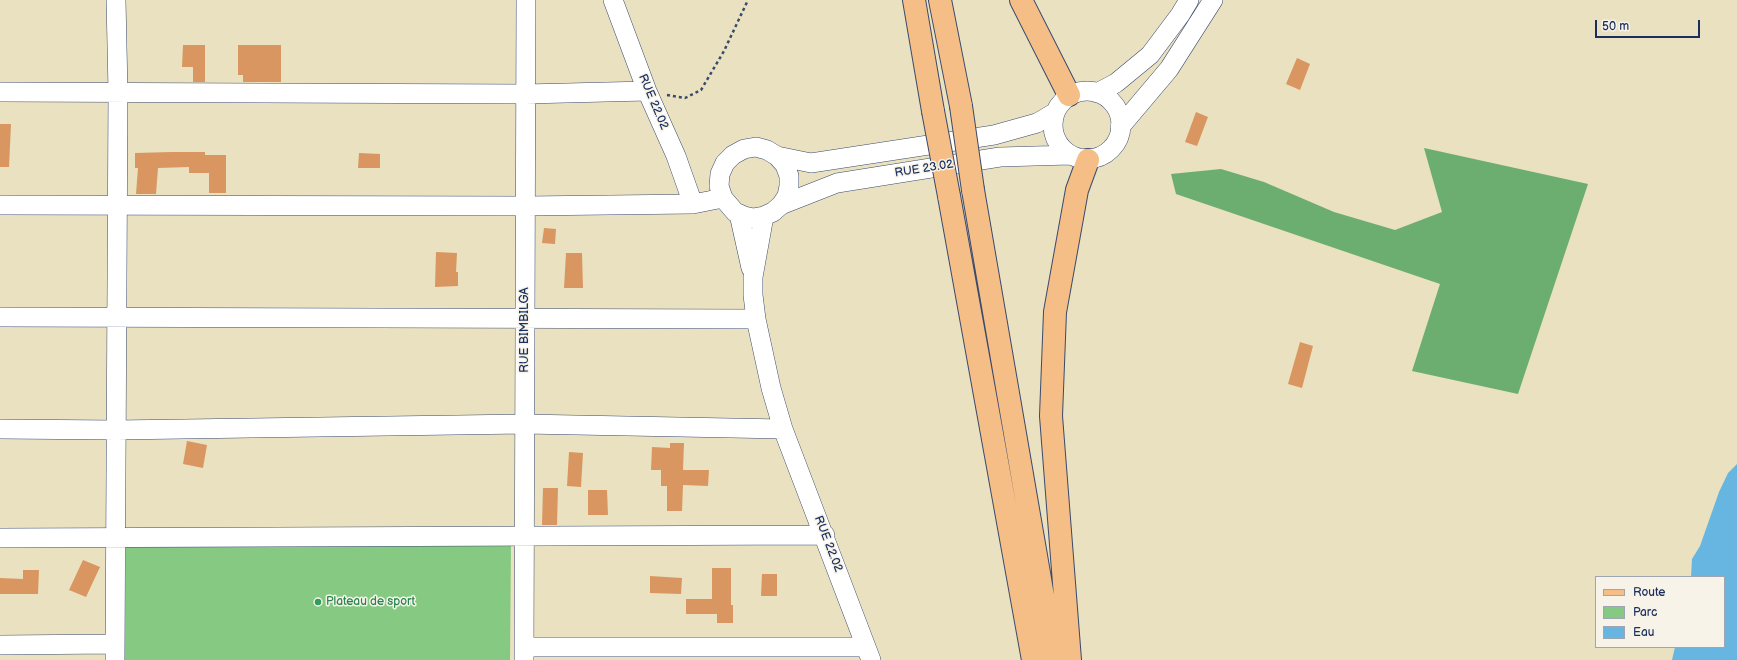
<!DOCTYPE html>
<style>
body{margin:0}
#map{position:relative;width:1737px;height:660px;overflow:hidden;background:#e9e1bf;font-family:"Balsamiq Sans",sans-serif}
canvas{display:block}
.legend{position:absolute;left:1595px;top:576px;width:130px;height:72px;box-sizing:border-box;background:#f7f3e8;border:1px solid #9fa5b1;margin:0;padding:5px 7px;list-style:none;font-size:12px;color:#1b2f5e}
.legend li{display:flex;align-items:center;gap:8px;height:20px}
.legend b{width:20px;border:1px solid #9fa5b1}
.scale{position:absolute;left:1595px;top:20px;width:105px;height:18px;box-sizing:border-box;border:2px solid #1b2f5e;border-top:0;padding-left:5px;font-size:12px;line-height:14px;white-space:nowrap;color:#1b2f5e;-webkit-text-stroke:3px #f7f3e8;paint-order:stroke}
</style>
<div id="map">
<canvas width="1737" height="660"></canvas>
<ul class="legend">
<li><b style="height:5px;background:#f6be87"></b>Route</li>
<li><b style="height:11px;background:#86c982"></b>Parc</li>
<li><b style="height:11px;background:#66b6e1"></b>Eau</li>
</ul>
<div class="scale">50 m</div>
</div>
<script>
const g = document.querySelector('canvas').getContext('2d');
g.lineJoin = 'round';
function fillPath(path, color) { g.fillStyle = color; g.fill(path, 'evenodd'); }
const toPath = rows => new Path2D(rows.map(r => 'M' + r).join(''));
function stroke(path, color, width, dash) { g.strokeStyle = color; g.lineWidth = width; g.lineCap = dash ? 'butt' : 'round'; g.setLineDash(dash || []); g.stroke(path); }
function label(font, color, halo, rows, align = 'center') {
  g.font = font + ' "Balsamiq Sans",sans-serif'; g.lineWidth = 3; g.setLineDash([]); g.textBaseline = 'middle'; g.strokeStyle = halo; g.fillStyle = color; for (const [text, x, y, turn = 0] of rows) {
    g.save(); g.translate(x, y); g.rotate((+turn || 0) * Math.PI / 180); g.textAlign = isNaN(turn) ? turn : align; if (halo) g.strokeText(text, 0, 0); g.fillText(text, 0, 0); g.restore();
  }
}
const green = toPath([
 [126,544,511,544,510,660,125,660]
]);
const forest = toPath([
 [1424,148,1588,184,1518,394,1412,371,1440,284,1176,194,1171,174,1221,169,1264,182,1334,212,1395,230,1442,212]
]);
const water = toPath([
 [1737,464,1737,660,1672,660,1675,647,1724,647,1724,577,1691,577,1692,559,1700,546,1719,492,1728,473]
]);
const building = toPath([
 [183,45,205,45,205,82,193,82,193,67,182,67],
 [238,45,281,45,281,82,243,82,243,75,238,75],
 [1297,58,1310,64,1300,90,1286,84],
 [1196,112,1208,117,1197,146,1185,142],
 [0,124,11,124,9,167,0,167],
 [172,152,205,152,205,155,226,155,226,193,209,193,209,173,189,173,189,167,158,168,156,194,136,194,138,168,135,168,135,153],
 [359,153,380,154,380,168,358,168],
 [544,228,556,229,555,244,542,243],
 [436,252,457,253,456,272,458,272,458,286,435,287],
 [566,253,582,253,583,288,564,288],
 [1300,342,1313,346,1302,388,1288,384],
 [187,441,207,445,203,468,183,464],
 [670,443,684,443,683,470,709,470,708,486,683,485,682,511,667,511,667,486,661,486,661,470,651,470,652,447,670,448],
 [569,452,583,453,581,487,567,486],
 [543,488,558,488,557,525,542,525],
 [588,490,607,490,608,515,588,515],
 [83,560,100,567,86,597,69,590],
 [712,568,731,568,731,605,733,605,733,623,717,623,717,614,686,614,686,599,712,599],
 [23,570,39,570,38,594,0,594,0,578,23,579],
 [762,574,777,574,777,596,761,596],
 [650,576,682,578,681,594,650,593]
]);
const path = toPath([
 [667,95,685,98,701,90,724,51,748,0]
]);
const minor = toPath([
 [613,0,647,91,676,156,693,204],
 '1053 125a34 34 0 1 1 68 0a34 34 0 1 1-68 0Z',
 [0,92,526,94,647,91],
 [1097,93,1116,83,1150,55,1180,15,1189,0],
 [1120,127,1169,69,1213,0],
 [777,156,785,165,789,176,789,186,787,196,781,205,773,212,764,216,753,218,744,216,735,212,723,198,719,186,720,174,725,163,733,155,744,149,756,147,767,150,777,156,811,163,994,135,1037,123,1054,113],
 [0,205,526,206,693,204,723,198],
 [781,205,837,183,1000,157,1070,155],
 [739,214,751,268],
 [764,216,753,277,753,295,756,319,771,388,783,429,871,660],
 [0,317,756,319],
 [0,429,116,430,524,424,783,429],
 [0,538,825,535],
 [0,645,115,644],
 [524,647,866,647],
 [115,660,118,91,116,0],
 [524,660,526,0]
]);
const major = toPath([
 [914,0,933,111],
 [940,0,961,106],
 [1021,0,1069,95],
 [973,190,1054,660],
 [949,196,1033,660],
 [1070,660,1051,416,1055,312,1077,190,1088,160]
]);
const majorBridge = toPath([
 [961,106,973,190],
 [933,111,949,196]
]);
const markers = [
 [318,602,4,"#2e9e5b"]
];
const streetNames = [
 ["RUE 22.02",653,102,67],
 ["RUE 23.02",924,169,-9],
 ["RUE BIMBILGA",525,330,-90],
 ["RUE 22.02",828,544,69]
];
const leisureNames = [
 ["Plateau de sport",326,602]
];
fillPath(green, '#86c982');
fillPath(forest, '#6cad70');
fillPath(water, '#66b6e1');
fillPath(building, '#da9660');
stroke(minor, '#3a4a6d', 20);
stroke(major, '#3a4a6d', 24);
stroke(path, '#3a4a6d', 2.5, [3, 3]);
stroke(minor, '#fff', 19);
stroke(major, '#f6be87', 22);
stroke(majorBridge, '#3a4a6d', 24, []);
stroke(majorBridge, '#f6be87', 22);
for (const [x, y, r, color] of markers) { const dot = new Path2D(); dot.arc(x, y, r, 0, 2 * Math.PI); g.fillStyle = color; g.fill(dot); stroke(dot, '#f7f3e8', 1.5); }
label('12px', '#1b2f5e', '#f7f3e8', streetNames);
label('12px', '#27864d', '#f7f3e8', leisureNames, 'left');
</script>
